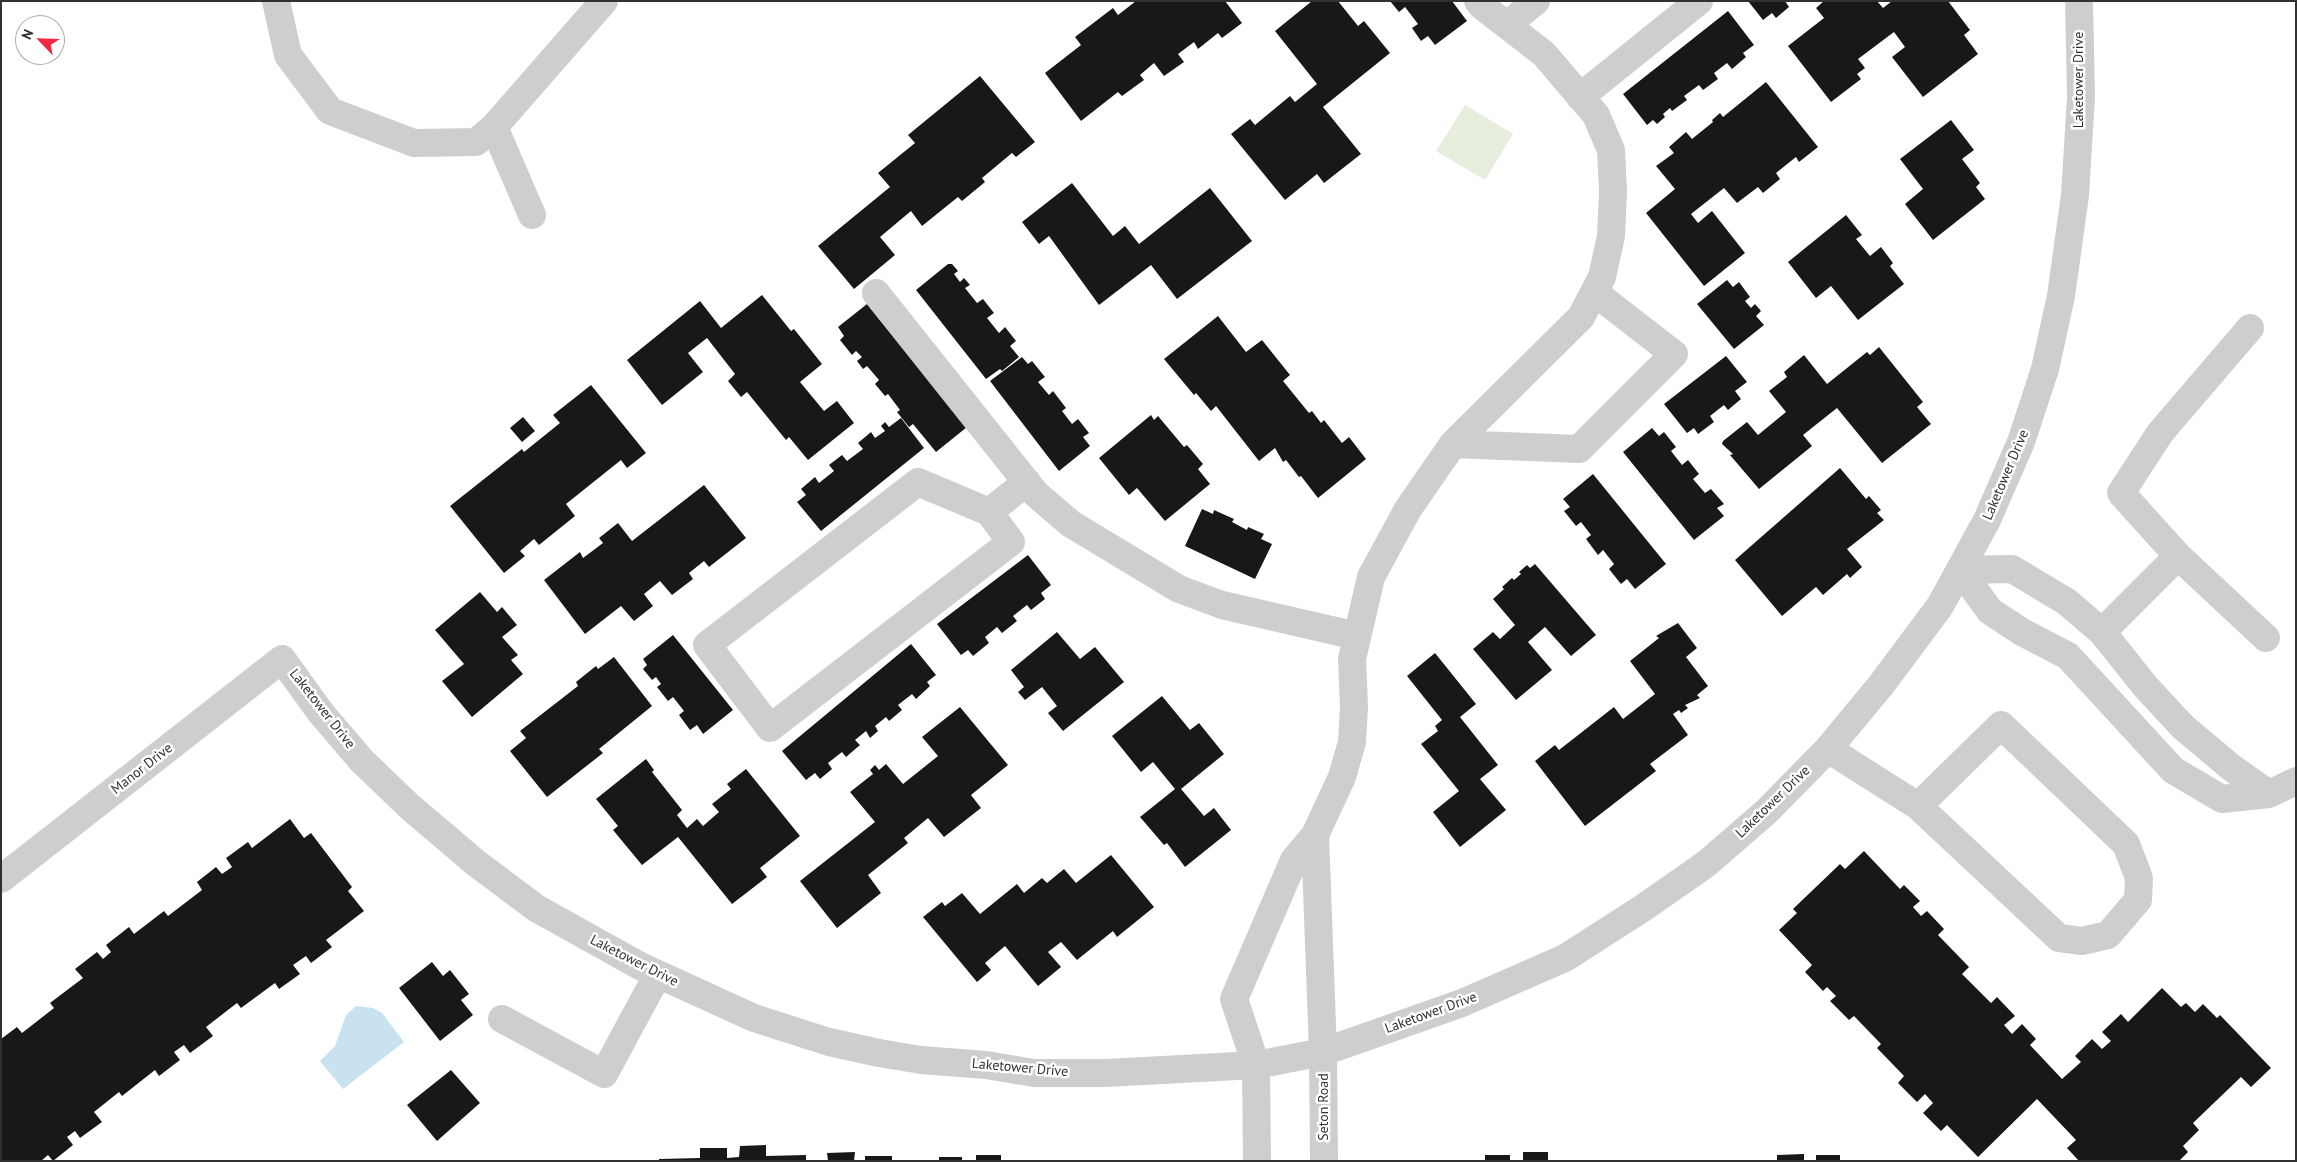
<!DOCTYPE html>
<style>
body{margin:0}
#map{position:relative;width:2297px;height:1162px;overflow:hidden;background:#fff;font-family:"PT Sans",sans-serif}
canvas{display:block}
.frame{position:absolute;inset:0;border:2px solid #313131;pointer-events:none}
.north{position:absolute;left:15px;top:15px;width:50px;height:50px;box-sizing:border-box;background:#fff;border:1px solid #adadad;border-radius:50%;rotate:294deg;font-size:14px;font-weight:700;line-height:20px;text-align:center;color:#313131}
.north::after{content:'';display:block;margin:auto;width:18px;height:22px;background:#f02a42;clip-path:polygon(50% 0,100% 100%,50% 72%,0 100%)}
</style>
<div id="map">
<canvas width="2297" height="1162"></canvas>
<div class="frame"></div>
<div class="north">N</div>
</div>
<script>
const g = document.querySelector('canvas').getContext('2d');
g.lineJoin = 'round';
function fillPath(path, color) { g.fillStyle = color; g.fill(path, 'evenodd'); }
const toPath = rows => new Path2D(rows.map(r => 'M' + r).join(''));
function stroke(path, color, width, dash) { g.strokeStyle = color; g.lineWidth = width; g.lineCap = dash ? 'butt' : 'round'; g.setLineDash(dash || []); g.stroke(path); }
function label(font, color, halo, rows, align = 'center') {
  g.font = font + ' "PT Sans",sans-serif'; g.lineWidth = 5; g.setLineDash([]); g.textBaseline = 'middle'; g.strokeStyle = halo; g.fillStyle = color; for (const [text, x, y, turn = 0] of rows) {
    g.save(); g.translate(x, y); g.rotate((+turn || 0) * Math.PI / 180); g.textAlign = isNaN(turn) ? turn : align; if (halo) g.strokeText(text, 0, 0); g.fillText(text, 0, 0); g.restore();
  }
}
const green = toPath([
 [1465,105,1513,134,1485,180,1436,151]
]);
const water = toPath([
 [356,1006,373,1008,382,1013,404,1042,343,1089,320,1061,335,1046,346,1015]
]);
const building = toPath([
 [1136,1,1225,1,1242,23,1222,38,1218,33,1198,49,1194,42,1178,54,1184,62,1164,76,1154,63,1140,75,1144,80,1122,96,1118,92,1081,121,1045,73,1081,45,1075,37,1113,8,1118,15],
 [1312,1,1338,1,1358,26,1364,21,1390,53,1323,107,1361,154,1324,183,1317,174,1285,200,1231,134,1250,119,1255,125,1290,96,1295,102,1317,84,1275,31],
 [1390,1,1452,1,1467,21,1435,45,1428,36,1421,41,1412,28,1418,24,1405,7,1399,12],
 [1748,1,1785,1,1789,7,1776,18,1772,13,1763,20],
 [1824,1,1877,1,1883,8,1892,1,1948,1,1970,30,1964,35,1978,54,1923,97,1892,57,1905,47,1894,32,1858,59,1865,68,1857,74,1861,79,1831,102,1788,46,1824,18,1816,8],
 [1728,11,1754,45,1743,53,1746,57,1732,69,1727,63,1714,73,1718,79,1703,90,1699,85,1684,96,1687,100,1672,111,1670,108,1663,114,1665,117,1657,124,1653,120,1647,125,1623,94],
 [980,76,1035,142,1016,157,1012,153,982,178,985,182,962,201,958,197,922,226,911,211,880,237,895,255,854,289,818,246,890,187,878,173,915,143,908,135],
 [1766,82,1818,147,1799,162,1796,157,1776,173,1780,179,1763,193,1758,187,1737,203,1724,188,1691,214,1698,223,1712,211,1745,253,1704,286,1646,213,1675,189,1656,166,1674,153,1669,147,1686,132,1692,139,1713,122,1712,120,1720,113,1723,117],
 [1951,120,1974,150,1962,159,1980,183,1976,187,1985,199,1933,240,1905,204,1923,189,1900,159],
 [1072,183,1113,236,1125,226,1139,244,1210,188,1252,241,1177,299,1151,265,1099,305,1049,236,1039,244,1022,222],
 [1846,215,1862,235,1856,239,1870,256,1881,247,1893,263,1890,266,1904,284,1858,320,1831,286,1816,298,1788,262],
 [948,264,952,264,958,271,954,274,960,282,964,278,970,285,965,288,977,303,983,299,994,313,987,318,999,333,1005,327,1016,341,1010,346,1019,357,1002,371,1000,369,986,379,916,290],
 [1727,280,1733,287,1739,282,1750,297,1745,301,1751,308,1755,304,1761,311,1756,316,1764,325,1734,349,1697,304],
 [762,295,791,331,794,329,822,364,800,382,824,411,837,401,854,423,808,460,789,437,786,440,747,392,741,397,728,381,735,374,707,338,688,353,703,372,662,405,627,360,700,301,721,328],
 [867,304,967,427,936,452,913,424,909,427,897,412,900,410,888,394,885,396,875,384,879,380,867,366,863,369,857,361,862,357,856,351,852,355,840,340,844,336,838,327],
 [1218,316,1246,352,1262,340,1290,375,1283,381,1309,413,1312,411,1321,423,1324,420,1342,443,1349,437,1366,459,1318,498,1301,476,1299,477,1286,460,1283,462,1275,448,1259,461,1216,406,1211,411,1196,393,1194,395,1164,359],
 [1879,347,1923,402,1917,407,1931,424,1882,463,1837,408,1803,435,1812,446,1759,489,1730,455,1733,454,1722,444,1723,441,1747,422,1758,435,1786,412,1769,391,1787,377,1784,372,1804,355,1827,384,1867,352,1870,355],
 [1726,356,1747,382,1735,391,1741,399,1728,410,1724,405,1710,416,1714,422,1698,434,1694,428,1687,433,1664,404],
 [1022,357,1028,364,1032,361,1045,377,1038,382,1049,395,1053,391,1066,408,1062,411,1072,424,1078,419,1089,433,1083,437,1090,446,1059,471,990,381],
 [591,385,646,453,627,468,621,460,566,504,575,516,539,545,534,539,520,551,525,556,504,573,450,506,522,449,524,452,560,423,553,415],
 [1151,415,1154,420,1158,416,1184,447,1187,445,1203,464,1198,469,1210,484,1165,521,1137,488,1129,495,1099,458],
 [523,417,535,431,522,442,510,428],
 [901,418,924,448,821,531,797,502,806,495,801,489,815,477,819,483,834,471,829,465,842,455,847,461,863,449,858,443,871,432,875,438,885,431,881,426,885,422,889,427],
 [1652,428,1659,436,1664,432,1676,447,1671,451,1682,465,1688,460,1699,474,1693,479,1705,493,1711,489,1724,504,1717,508,1724,516,1694,540,1623,452],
 [1840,468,1866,499,1869,496,1881,510,1877,513,1884,520,1847,549,1862,567,1850,578,1847,574,1823,595,1816,587,1782,616,1735,560],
 [1593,474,1666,564,1635,589,1627,579,1621,584,1609,569,1614,564,1603,550,1598,555,1586,539,1591,535,1581,522,1576,526,1564,511,1570,507,1563,499],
 [704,485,746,538,709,567,704,561,689,573,693,579,672,595,660,581,644,594,653,606,634,621,621,606,585,634,544,580,580,552,583,558,603,543,599,538,618,523,632,541],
 [1202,509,1213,514,1214,510,1234,519,1232,522,1247,530,1248,527,1264,534,1261,539,1272,544,1255,579,1185,546],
 [1028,555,1051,585,1041,593,1045,599,1031,610,1027,605,1013,616,1017,621,1002,633,997,627,985,637,989,643,973,656,968,650,961,655,937,624],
 [1535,564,1596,635,1571,656,1545,627,1528,642,1552,670,1516,700,1473,649,1493,632,1500,639,1515,625,1493,599,1504,589,1502,587,1512,578,1514,580,1521,574,1519,572,1527,565,1530,568],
 [480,592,497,612,502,607,517,625,502,637,518,655,511,660,523,674,472,717,442,681,464,664,435,630],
 [1678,623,1697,648,1686,657,1708,686,1697,695,1700,698,1685,705,1688,708,1681,713,1679,710,1673,714,1688,735,1650,764,1656,771,1585,826,1535,761,1555,745,1559,750,1614,707,1623,719,1655,694,1630,661,1659,638,1656,636],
 [1057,632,1080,659,1095,647,1124,682,1063,731,1048,713,1057,706,1042,687,1025,700,1018,692,1024,687,1011,670],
 [673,635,733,710,703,734,697,725,690,730,679,715,684,711,673,697,668,701,657,687,661,684,656,677,652,680,643,669,647,665,643,659],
 [911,644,936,675,927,682,930,686,916,699,912,694,898,705,902,710,889,721,886,717,875,726,878,731,870,738,866,731,855,740,860,745,846,757,842,752,828,763,832,769,820,779,815,773,806,780,782,751],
 [1435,653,1476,704,1460,717,1498,765,1480,779,1506,810,1460,847,1433,812,1459,791,1421,744,1438,731,1435,726,1442,720,1407,676],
 [614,657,652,706,599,749,603,753,547,797,510,751,526,738,520,731,578,686,576,682,596,666,598,669],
 [1162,696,1190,730,1199,723,1224,754,1181,789,1204,816,1214,808,1231,830,1185,867,1167,843,1164,845,1140,817,1175,789,1153,762,1141,772,1112,736],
 [960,707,1008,765,971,795,981,808,944,837,928,818,904,838,908,843,868,875,881,893,837,928,800,881,875,822,850,792,873,774,870,770,875,765,879,770,886,764,903,784,938,756,922,737],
 [646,759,654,770,652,772,682,810,677,815,687,828,697,819,703,826,719,812,712,804,731,789,727,784,746,769,800,836,760,868,767,877,732,904,678,837,642,865,613,830,618,826,596,799],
 [290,819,304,838,311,833,352,887,348,891,364,911,326,940,332,947,311,963,306,956,293,965,300,974,279,989,275,983,241,1008,237,1003,206,1027,213,1036,190,1053,184,1045,174,1052,180,1060,159,1076,155,1070,122,1096,119,1092,94,1112,102,1122,80,1138,75,1131,67,1137,73,1145,53,1161,48,1155,41,1161,1,1161,1,1039,17,1027,22,1033,54,1008,50,1003,83,978,75,969,97,952,103,959,111,952,106,945,129,927,134,934,164,911,168,916,202,890,197,882,216,867,222,874,232,867,226,858,248,842,252,848],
 [1864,851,1900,889,1904,885,1920,901,1913,907,1921,916,1927,911,1944,929,1938,935,1969,967,1962,974,1991,1003,1997,997,2015,1016,2004,1025,2012,1034,2022,1024,2036,1039,2030,1045,2062,1079,2081,1062,2075,1056,2092,1039,2102,1049,2111,1041,2102,1032,2121,1014,2128,1022,2162,988,2181,1007,2186,1003,2195,1012,2203,1004,2217,1018,2220,1015,2271,1068,2251,1087,2241,1077,2193,1123,2199,1130,2183,1146,2188,1152,2179,1161,2079,1161,2067,1148,2076,1140,2037,1099,1978,1157,1947,1125,1941,1131,1923,1113,1933,1103,1925,1094,1917,1102,1898,1083,1904,1076,1877,1048,1881,1044,1854,1016,1849,1020,1830,1001,1836,996,1827,987,1823,991,1805,972,1812,965,1779,930,1797,913,1793,909,1840,864,1845,869],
 [1111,855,1154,907,1117,937,1113,931,1077,960,1061,942,1048,952,1061,967,1038,986,1005,946,985,963,991,970,977,982,923,917,942,902,945,906,962,893,980,914,1017,884,1024,893,1042,878,1047,883,1064,869,1076,883],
 [432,962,443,976,450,970,469,994,461,1000,473,1015,440,1041,399,988],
 [451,1070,480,1103,437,1141,407,1105],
 [766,1145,766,1156,806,1155,806,1161,659,1161,659,1159,700,1158,700,1148,727,1148,727,1158,739,1157,740,1146],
 [855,1152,854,1161,828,1161,827,1153],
 [1523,1152,1548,1152,1548,1161,1523,1161],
 [1804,1154,1804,1161,1777,1161,1777,1155],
 [976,1155,1001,1155,1001,1161,976,1161],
 [1485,1155,1510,1155,1510,1161,1485,1161],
 [1816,1155,1840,1155,1840,1161,1816,1161],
 [865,1156,892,1156,892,1161,865,1161],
 [939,1157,962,1157,962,1161,939,1161]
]);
const minor = toPath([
 [276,1,288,55,330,111,414,143,476,142,494,127,604,1],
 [1507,25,1536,1],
 [1580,97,1699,1],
 [494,127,532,215],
 [876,293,1036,494,1071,524,1179,589,1222,605,1357,636],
 [1453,444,1579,449,1674,354,1594,292],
 [989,512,918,482,707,645,770,728,1011,542,989,512,1027,482],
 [2178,556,2266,638],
 [1960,570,1990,611,2022,632,2068,656,2173,770,2222,799,2269,794,2296,781],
 [1960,570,2012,569,2067,602,2102,632,2145,686,2183,727,2232,768,2269,794],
 [2102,632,2178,556,2121,493,2160,433,2250,328],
 [1828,749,1918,806,2059,938,2082,941,2108,935,2138,900,2139,878,2126,844,2001,725,1918,806],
 [1315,835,1342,777,1352,742,1354,707,1352,659,1371,577,1408,509,1453,444,1581,317,1602,277,1611,236,1613,191,1611,150,1596,115,1544,54,1482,6,1478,1],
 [1,879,282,659,321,713,362,761,410,807,476,863,536,908,640,966,754,1018,829,1042,879,1053,921,1060,986,1065,1034,1073,1106,1073,1256,1065,1323,1052,1462,1003,1565,958,1643,908,1706,864,1766,812,1828,749,1881,685,1940,606,1987,520,2021,442,2045,369,2061,296,2075,195,2081,97,2079,1],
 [502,1019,604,1074,658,974],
 [1257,1161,1256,1065,1234,999,1294,860,1315,835,1323,1052,1324,1161]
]);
const streetNames = [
 ["Laketower Drive",2079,80,-90],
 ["Laketower Drive",2006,475,-67],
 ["Laketower Drive",322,709,52],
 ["Manor Drive",142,769,-38],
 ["Laketower Drive",1773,802,-44],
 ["Laketower Drive",634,961,27],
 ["Laketower Drive",1431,1013,-20],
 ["Laketower Drive",1020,1068,5],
 ["Seton Road",1324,1107,-90]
];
fillPath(green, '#e7eede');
fillPath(water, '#c9e2ef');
fillPath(building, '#181818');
stroke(minor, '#cecece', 28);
label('14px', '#313131', '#fff', streetNames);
</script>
